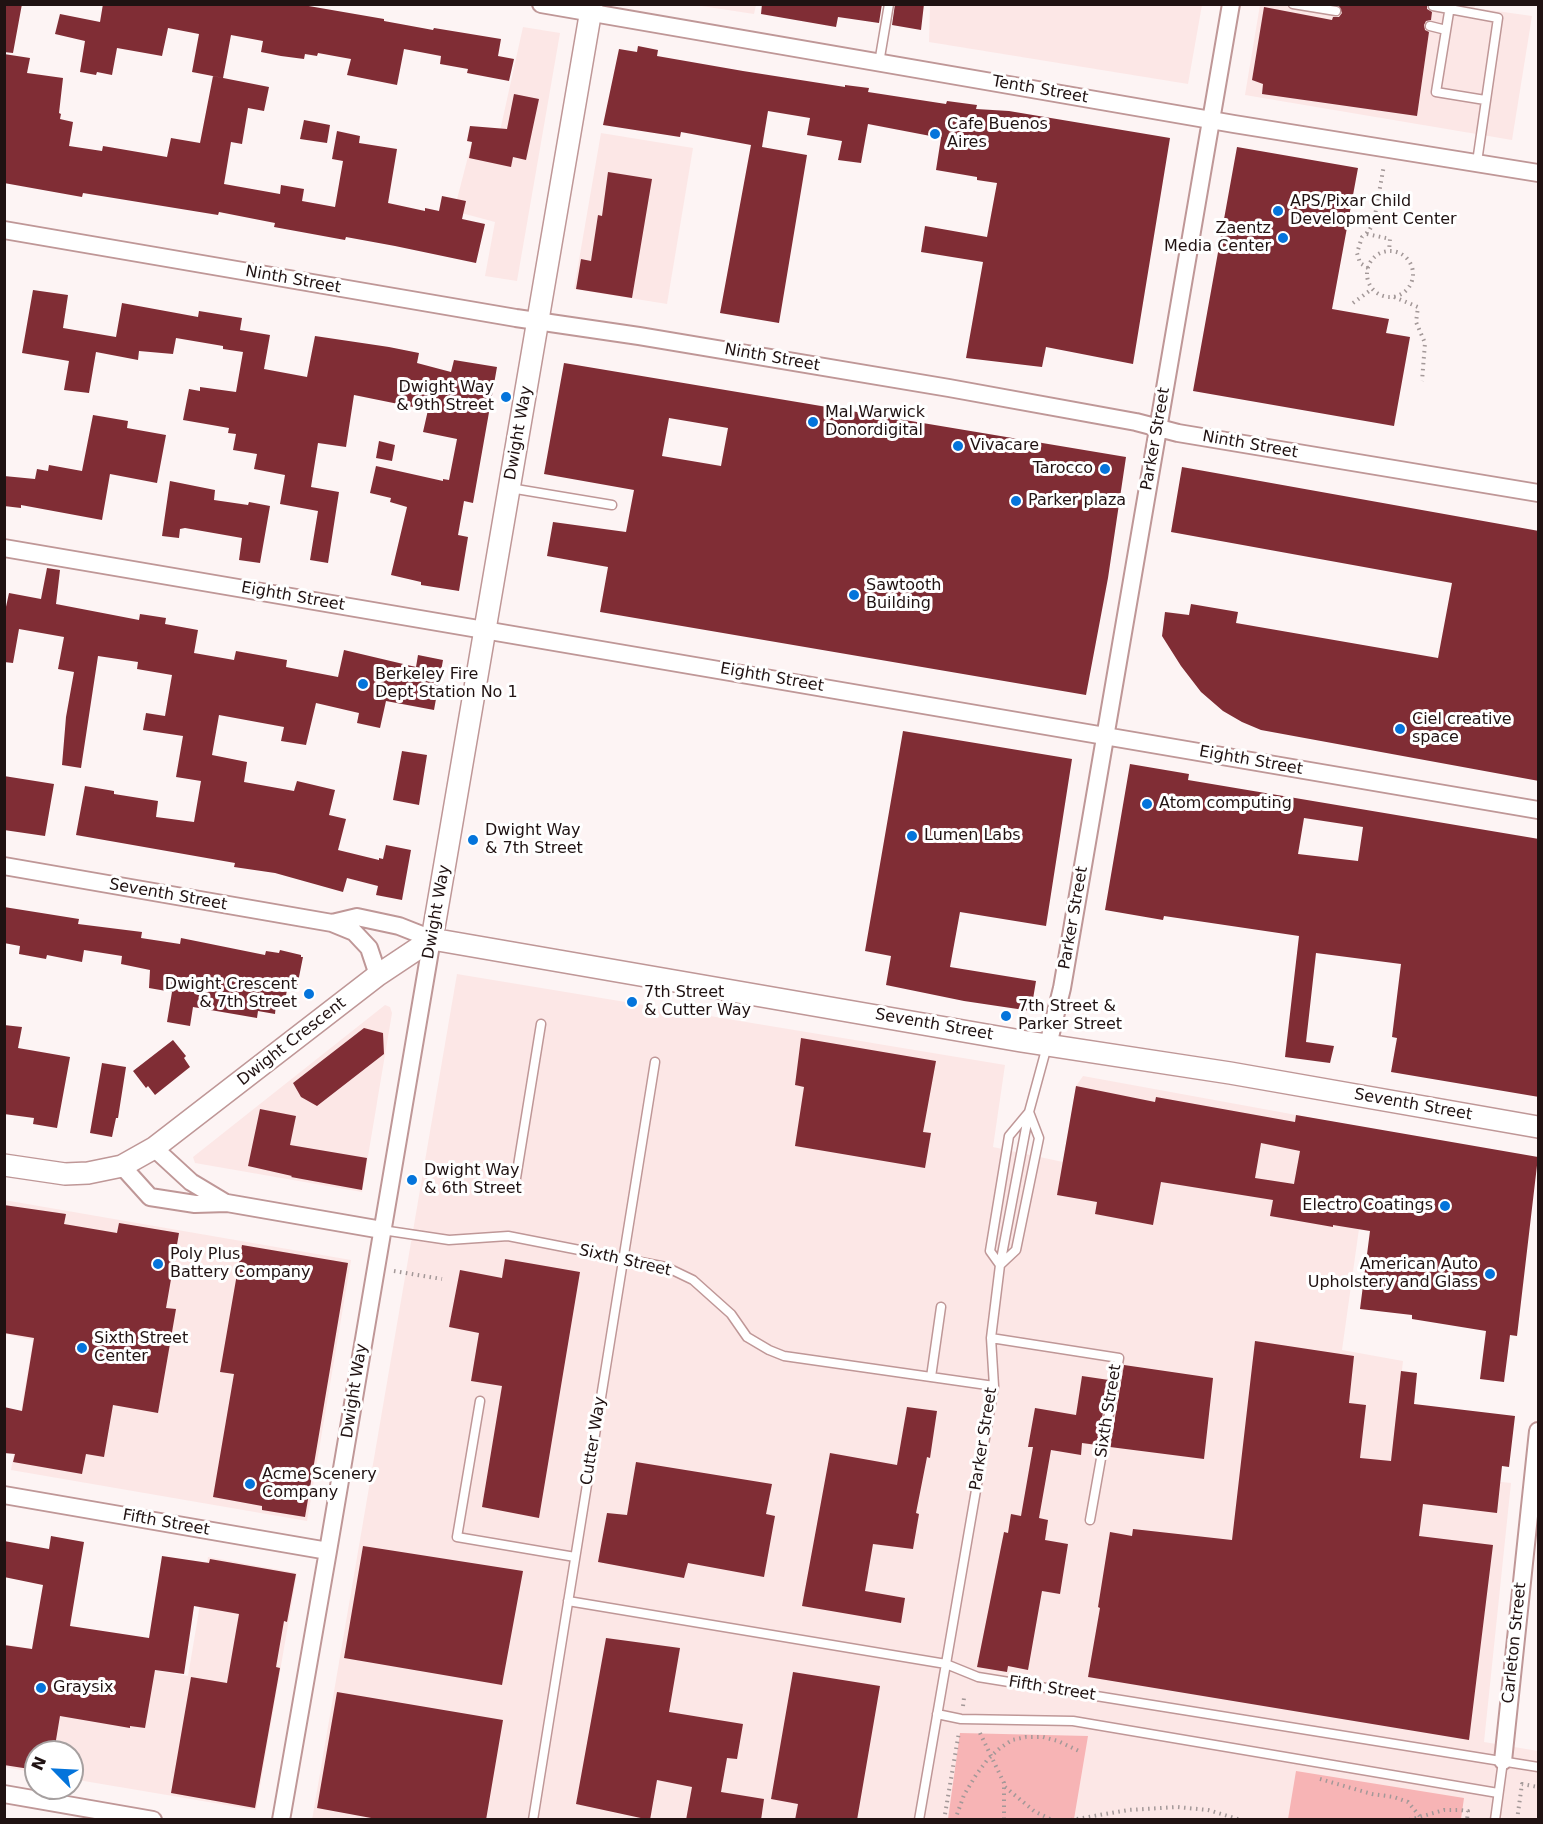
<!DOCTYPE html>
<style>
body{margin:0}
#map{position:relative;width:1543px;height:1824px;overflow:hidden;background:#fdf4f4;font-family:"DejaVu Sans",sans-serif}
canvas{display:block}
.frame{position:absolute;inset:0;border:6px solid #201212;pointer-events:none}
.north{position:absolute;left:24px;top:1740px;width:60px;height:60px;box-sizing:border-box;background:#fff;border:2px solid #a6a0a0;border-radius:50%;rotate:294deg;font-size:16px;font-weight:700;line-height:24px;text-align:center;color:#201212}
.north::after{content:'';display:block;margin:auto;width:21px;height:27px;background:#0474db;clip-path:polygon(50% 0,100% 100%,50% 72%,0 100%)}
</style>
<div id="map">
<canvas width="1543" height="1824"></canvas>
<div class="frame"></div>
<div class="north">N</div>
</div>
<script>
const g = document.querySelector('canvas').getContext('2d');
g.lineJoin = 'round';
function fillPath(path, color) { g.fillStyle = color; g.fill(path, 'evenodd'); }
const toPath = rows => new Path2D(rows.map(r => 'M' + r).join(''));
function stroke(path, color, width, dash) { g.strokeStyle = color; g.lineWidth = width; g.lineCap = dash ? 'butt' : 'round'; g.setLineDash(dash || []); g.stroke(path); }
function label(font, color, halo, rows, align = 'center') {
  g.font = font + ' "DejaVu Sans",sans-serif'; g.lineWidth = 6; g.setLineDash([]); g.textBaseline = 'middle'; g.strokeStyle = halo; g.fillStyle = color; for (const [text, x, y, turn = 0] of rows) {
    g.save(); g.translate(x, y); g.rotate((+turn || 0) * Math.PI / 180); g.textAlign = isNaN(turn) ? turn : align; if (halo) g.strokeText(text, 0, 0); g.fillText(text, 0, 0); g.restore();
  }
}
const built = toPath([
 [1475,4,1475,8,1532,16,1512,140,1245,95,1260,5],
 [695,5,756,4,756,5,754,14],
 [930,5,930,4,1202,5,1188,84,929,42],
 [523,27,560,33,517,281,485,276,495,222,454,211,471,145,496,149],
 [601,133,693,148,667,304,574,289],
 [457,974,1005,1065,993,1147,1063,1162,1076,1086,1083,1076,1373,1129,1342,1350,1403,1361,1391,1470,1511,1483,1484,1742,1538,1751,1538,1819,312,1820],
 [385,1005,390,1007,392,1013,362,1192,195,1163,193,1157],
 [4,1200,351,1260,307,1521,11,1470,33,1340,5,1334],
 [208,1557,297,1573,256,1810,72,1779,72,1752,36,1752,36,1773,5,1767,4,1644,188,1676]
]);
const green = toPath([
 [960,1733,1088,1736,1074,1819,948,1819],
 [1296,1771,1464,1798,1461,1819,1288,1819]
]);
const building = toPath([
 [4,4,22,4,13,53,4,52],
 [103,4,297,4,384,19,384,21,433,30,434,28,501,39,498,56,514,59,509,81,467,73,468,69,440,64,441,56,404,49,397,85,347,75,351,59,318,53,317,56,305,54,304,59,281,56,261,52,263,41,231,35,223,78,192,72,199,34,168,28,162,56,117,48,112,75,97,72,96,75,80,72,85,41,55,34,60,14,100,22],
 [762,4,882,4,879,23,838,17,836,27,761,14],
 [895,4,924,4,921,30,892,25],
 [1427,4,1427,9,1432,12,1431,20,1426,21,1424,25,1425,30,1429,32,1417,116,1262,94,1263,84,1252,80,1264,7,1332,20,1333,17,1339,17,1342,13,1338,4],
 [638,46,658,50,657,56,743,71,845,87,845,85,869,88,868,92,946,104,947,101,977,105,976,109,1009,111,1170,138,1133,364,1046,347,1042,367,966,358,983,262,921,252,925,226,987,237,997,183,977,180,977,177,936,170,941,138,868,124,861,163,838,160,842,141,807,135,810,118,768,111,762,147,807,155,779,323,720,313,751,145,681,132,680,137,603,125,619,49,637,52],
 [4,54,30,58,27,73,63,78,59,113,61,114,60,119,73,122,69,146,102,151,103,146,167,157,171,138,200,143,213,76,269,87,264,111,248,108,242,144,231,142,224,184,280,194,281,185,304,189,302,201,335,207,343,161,332,159,337,131,360,136,359,143,397,149,388,203,425,211,425,208,439,211,442,196,466,201,462,219,485,224,476,263,395,246,346,237,345,240,274,227,275,223,219,212,218,215,83,193,82,197,4,183],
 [514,94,539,99,526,160,513,157,511,167,469,158,472,142,467,141,470,126,507,129],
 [304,120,330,125,327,143,300,139],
 [1237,147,1358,168,1332,309,1389,319,1386,333,1410,337,1394,426,1193,391],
 [608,172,652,179,632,298,576,289,581,259,591,261,598,215,602,216],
 [33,290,68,295,63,328,116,337,122,303,198,317,199,311,242,318,240,330,270,335,264,369,307,377,315,336,389,347,419,353,417,363,451,372,454,360,497,367,473,503,464,501,458,535,468,537,459,591,421,585,421,582,391,575,407,507,390,502,391,498,370,493,376,466,443,481,443,479,449,480,457,439,423,432,428,410,354,395,346,447,318,443,311,487,339,492,328,563,310,560,318,511,280,504,285,475,254,469,257,454,233,450,236,434,228,433,229,428,183,420,189,389,200,391,200,387,236,392,243,352,223,349,223,346,176,338,173,354,139,351,138,360,96,352,89,393,64,390,69,361,22,353],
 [564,363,1126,457,1108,578,1086,695,600,612,608,567,547,556,553,522,626,532,634,490,544,474],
 [669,418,728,428,721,466,662,456],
 [93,415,128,421,127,428,166,435,157,483,110,474,102,520,21,505,21,508,4,506,4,476,35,479,37,469,48,471,49,465,82,471],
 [379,441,395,445,392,461,376,458],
 [1182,467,1539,531,1539,781,1261,730,1242,722,1223,711,1201,692,1181,666,1162,636,1165,612,1189,615,1191,604,1238,612,1236,623,1438,658,1452,583,1171,532],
 [170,481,215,490,214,500,248,505,249,502,270,506,260,563,239,560,242,538,185,528,180,529,179,538,162,536],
 [47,568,60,570,56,604,139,620,140,614,166,618,165,624,198,630,194,653,234,660,236,651,287,660,286,667,338,677,344,650,416,667,418,655,443,660,434,710,386,701,380,728,357,723,359,713,316,703,306,745,281,741,284,727,219,715,212,755,247,762,244,782,294,791,297,781,335,790,329,815,346,819,338,850,379,860,379,858,383,859,386,845,411,850,402,900,376,895,378,886,347,878,343,892,275,873,234,867,235,863,76,835,85,786,114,791,114,794,158,801,156,817,194,822,201,781,176,777,183,736,143,730,146,713,165,716,172,675,137,669,138,662,98,656,81,768,62,765,66,717,74,672,58,669,64,637,19,629,13,663,4,662,4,616,9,593,41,599],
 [903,731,1072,759,1046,926,960,912,950,967,1036,981,1031,1011,964,1001,886,985,891,956,865,951],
 [402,751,427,755,419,805,393,800],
 [1130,764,1189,774,1188,780,1539,839,1539,1097,1391,1072,1397,1038,1392,1037,1401,964,1316,953,1306,1042,1334,1046,1330,1063,1285,1057,1299,936,1164,916,1163,920,1105,910],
 [1304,818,1363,827,1358,861,1298,854],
 [4,776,54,784,45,836,4,830],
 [4,907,79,919,78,924,142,932,141,938,180,944,181,938,265,955,266,951,279,953,280,950,301,955,301,957,303,957,296,992,287,990,284,1006,276,1004,275,1014,258,1011,257,1018,193,1007,190,1026,167,1022,172,992,149,988,150,970,121,964,122,956,84,950,82,962,47,955,46,959,19,954,20,946,4,943],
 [4,1025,22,1027,18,1048,70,1057,57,1128,33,1124,34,1118,4,1114],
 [364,1028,383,1033,384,1054,317,1106,301,1097,293,1083],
 [801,1038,936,1061,923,1132,931,1133,925,1168,795,1146,804,1087,795,1085],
 [173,1040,186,1056,184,1058,190,1067,155,1095,148,1086,146,1088,133,1071],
 [102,1063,126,1067,118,1118,116,1118,112,1137,90,1133],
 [1076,1086,1155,1102,1156,1097,1295,1122,1296,1115,1538,1157,1517,1336,1510,1335,1504,1382,1480,1379,1486,1331,1412,1319,1412,1315,1360,1309,1370,1231,1333,1225,1333,1227,1270,1216,1273,1200,1161,1182,1153,1225,1095,1214,1097,1202,1057,1195],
 [1261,1143,1300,1151,1294,1184,1255,1178],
 [260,1109,296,1116,290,1145,367,1158,362,1190,291,1177,292,1176,248,1166],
 [4,1205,66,1214,64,1224,117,1233,119,1223,179,1233,166,1308,176,1309,158,1413,113,1405,104,1457,86,1454,82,1474,13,1462,15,1454,4,1453,4,1407,22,1411,34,1338,4,1333],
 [242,1245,348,1263,305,1517,262,1510,262,1506,213,1497,234,1374,220,1372],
 [505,1259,580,1272,539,1518,482,1507,502,1386,471,1381,479,1333,449,1327,460,1270,502,1278],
 [1255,1341,1354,1356,1349,1403,1366,1405,1360,1458,1391,1461,1401,1371,1417,1373,1414,1404,1515,1416,1509,1467,1502,1466,1497,1513,1423,1504,1419,1536,1493,1545,1469,1740,1088,1677,1100,1608,1098,1607,1110,1532,1132,1536,1133,1529,1232,1540],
 [1124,1365,1213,1378,1204,1459,1110,1447],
 [1082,1376,1109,1380,1097,1445,1082,1443,1081,1455,1051,1450,1039,1518,1048,1520,1045,1540,1068,1544,1060,1594,1042,1591,1028,1670,1008,1666,1007,1672,977,1667,1004,1532,1008,1533,1011,1514,1021,1516,1033,1447,1028,1447,1035,1408,1076,1415],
 [907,1407,937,1411,930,1458,927,1457,916,1513,919,1514,913,1549,873,1544,865,1591,905,1598,901,1623,802,1606,830,1453,897,1465],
 [636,1462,772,1484,766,1514,775,1516,764,1577,688,1563,684,1578,598,1562,607,1513,627,1515],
 [51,1536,84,1542,70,1626,149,1638,162,1556,209,1563,210,1559,296,1574,287,1622,284,1621,276,1667,280,1668,255,1808,171,1793,191,1677,227,1683,239,1614,194,1606,184,1674,155,1670,145,1728,130,1726,130,1728,60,1716,54,1752,36,1752,36,1770,4,1765,4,1645,32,1649,43,1585,4,1577,4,1541,49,1549],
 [363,1546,523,1571,502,1685,344,1658],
 [606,1638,680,1648,669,1712,743,1724,737,1759,727,1758,721,1792,764,1799,761,1820,686,1820,692,1787,657,1780,650,1820,576,1804],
 [793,1672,880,1686,857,1820,795,1820,798,1804,771,1799],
 [337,1692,503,1720,486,1820,382,1820,317,1808]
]);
const path = toPath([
 [1367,234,1390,239,1389,251],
 '1367 274a23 23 0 1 1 46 0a23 23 0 1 1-46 0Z',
 [1368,268,1360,263,1357,253,1362,237,1369,231,1374,221,1384,165],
 [1394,297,1418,307,1416,322,1425,343,1422,381],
 [1353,303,1372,289],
 [394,1271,442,1279],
 [963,1706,964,1698],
 [980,1733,1004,1783,1004,1820],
 [1320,1779,1372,1794,1394,1797,1408,1802,1423,1820],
 [1005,1787,1034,1811,1052,1820],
 [944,1820,959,1732],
 [955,1820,964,1795,976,1775,988,1759,1000,1748,1012,1740,1026,1737,1043,1737,1058,1741,1079,1751],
 [1071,1820,1128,1810,1177,1807,1208,1810,1241,1820],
 [1409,1820,1444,1810,1460,1810,1468,1811,1467,1820],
 [1517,1820,1522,1784,1538,1787]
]);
const service = toPath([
 [1293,4,1336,11],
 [1433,6,1498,18,1477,162],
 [1450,6,1436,92,1485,100],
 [1430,26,1446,30],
 [879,63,889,4],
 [510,488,612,505],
 [516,1178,541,1024],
 [382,1230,449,1240,508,1236,666,1267,693,1280,731,1314,747,1337,769,1350,784,1356,994,1386],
 [1000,1265,990,1251,1009,1136,1029,1112,1047,1046],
 [1000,1265,1016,1250,1039,1138,1029,1112],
 [991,1338,1119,1358,1090,1520],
 [931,1377,941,1307],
 [480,1401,457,1537,575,1557],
 [568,1601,946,1664,978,1677,1538,1767],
 [937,1714,961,1719,1073,1721,1498,1793],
 [533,1820,655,1062],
 [919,1820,994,1386,991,1338,1000,1265,1029,1112],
 [1495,1820,1503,1761]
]);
const minor = toPath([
 [541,4,1234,124,1538,173],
 [4,230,516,318,639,336,949,388,1136,422,1178,433,1538,493],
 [4,548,1538,810],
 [4,866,332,923,354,932,369,948,378,975],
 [1048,1045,1062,988,1231,4],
 [154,1148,191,1182,226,1203],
 [122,1166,150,1197,195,1204,227,1203,382,1230],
 [4,1495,328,1551],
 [1503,1761,1538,1431],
 [4,1794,153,1820],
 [281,1820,328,1551,432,939,399,926,357,917,332,923]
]);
const tertiary = toPath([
 [432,939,1021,1041,1230,1073,1538,1127],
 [432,939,592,4],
 [4,1165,65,1174,88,1173,122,1166,154,1148,378,975,432,939]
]);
const markers = [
 [935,134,6,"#0474db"],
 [1278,211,6,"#0474db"],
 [1283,238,6,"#0474db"],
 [506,397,6,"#0474db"],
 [813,422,6,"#0474db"],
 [958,446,6,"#0474db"],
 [1105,469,6,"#0474db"],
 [1016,501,6,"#0474db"],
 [854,595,6,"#0474db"],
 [363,684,6,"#0474db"],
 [1400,729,6,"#0474db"],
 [1147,804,6,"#0474db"],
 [912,836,6,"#0474db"],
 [473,840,6,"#0474db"],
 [309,994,6,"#0474db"],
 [632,1002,6,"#0474db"],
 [1006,1016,6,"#0474db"],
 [412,1180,6,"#0474db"],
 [1445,1206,6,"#0474db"],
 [158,1264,6,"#0474db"],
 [1490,1274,6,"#0474db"],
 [82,1348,6,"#0474db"],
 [250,1484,6,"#0474db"],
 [41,1688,6,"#0474db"]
];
const streetNames = [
 ["Tenth Street",1040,90,10],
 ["Ninth Street",293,280,10],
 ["Ninth Street",772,358,10],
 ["Dwight Way",519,433,-80],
 ["Parker Street",1156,439,-80],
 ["Ninth Street",1250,445,10],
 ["Eighth Street",293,597,10],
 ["Eighth Street",772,678,10],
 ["Eighth Street",1251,761,10],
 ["Seventh Street",168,895,10],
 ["Dwight Way",437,912,-80],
 ["Parker Street",1074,918,-80],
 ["Seventh Street",934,1025,10],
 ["Dwight Crescent",292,1042,-38],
 ["Seventh Street",1413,1105,10],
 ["Sixth Street",625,1261,13],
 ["Dwight Way",355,1391,-81],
 ["Sixth Street",1109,1411,-81],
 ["Parker Street",984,1439,-81],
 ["Cutter Way",594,1441,-81],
 ["Fifth Street",166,1523,10],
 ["Carleton Street",1515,1643,-84],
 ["Fifth Street",1052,1689,9]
];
const poiNames = [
 ["Cafe Buenos",947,125],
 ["Aires",947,143],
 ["APS/Pixar Child",1290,202],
 ["Development Center",1290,220],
 ["Zaentz",1271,229,"right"],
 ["Media Center",1271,247,"right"],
 ["Dwight Way",494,388,"right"],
 ["& 9th Street",494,406,"right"],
 ["Mal Warwick",825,413],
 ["Donordigital",825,431],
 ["Vivacare",970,446],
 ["Tarocco",1093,469,"right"],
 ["Parker plaza",1028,501],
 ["Sawtooth",866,586],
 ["Building",866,604],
 ["Berkeley Fire",375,675],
 ["Dept Station No 1",375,693],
 ["Ciel creative",1412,720],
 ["space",1412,738],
 ["Atom computing",1159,804],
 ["Dwight Way",485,831],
 ["& 7th Street",485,849],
 ["Lumen Labs",924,836],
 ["Dwight Crescent",297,985,"right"],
 ["& 7th Street",297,1003,"right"],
 ["7th Street",644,993],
 ["& Cutter Way",644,1011],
 ["7th Street &",1018,1007],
 ["Parker Street",1018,1025],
 ["Dwight Way",424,1171],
 ["& 6th Street",424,1189],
 ["Electro Coatings",1433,1206,"right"],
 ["Poly Plus",170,1255],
 ["Battery Company",170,1273],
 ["American Auto",1478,1265,"right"],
 ["Upholstery and Glass",1478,1283,"right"],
 ["Sixth Street",94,1339],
 ["Center",94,1357],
 ["Acme Scenery",262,1475],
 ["Company",262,1493],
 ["Graysix",53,1688]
];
fillPath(built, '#fce7e6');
fillPath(green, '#f7b4b5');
fillPath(building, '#802d35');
stroke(service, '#bf9797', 11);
stroke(minor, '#bf9797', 20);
stroke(tertiary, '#bf9797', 24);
stroke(path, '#a39898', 4, [1.5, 4.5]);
stroke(service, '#fff', 8);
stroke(minor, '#fff', 16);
stroke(tertiary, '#fff', 21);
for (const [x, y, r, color] of markers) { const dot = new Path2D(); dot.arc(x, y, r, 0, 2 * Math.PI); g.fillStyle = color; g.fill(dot); stroke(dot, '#fff', 2); }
label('16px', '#201212', '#fff', streetNames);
label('16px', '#201212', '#fff', poiNames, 'left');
</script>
